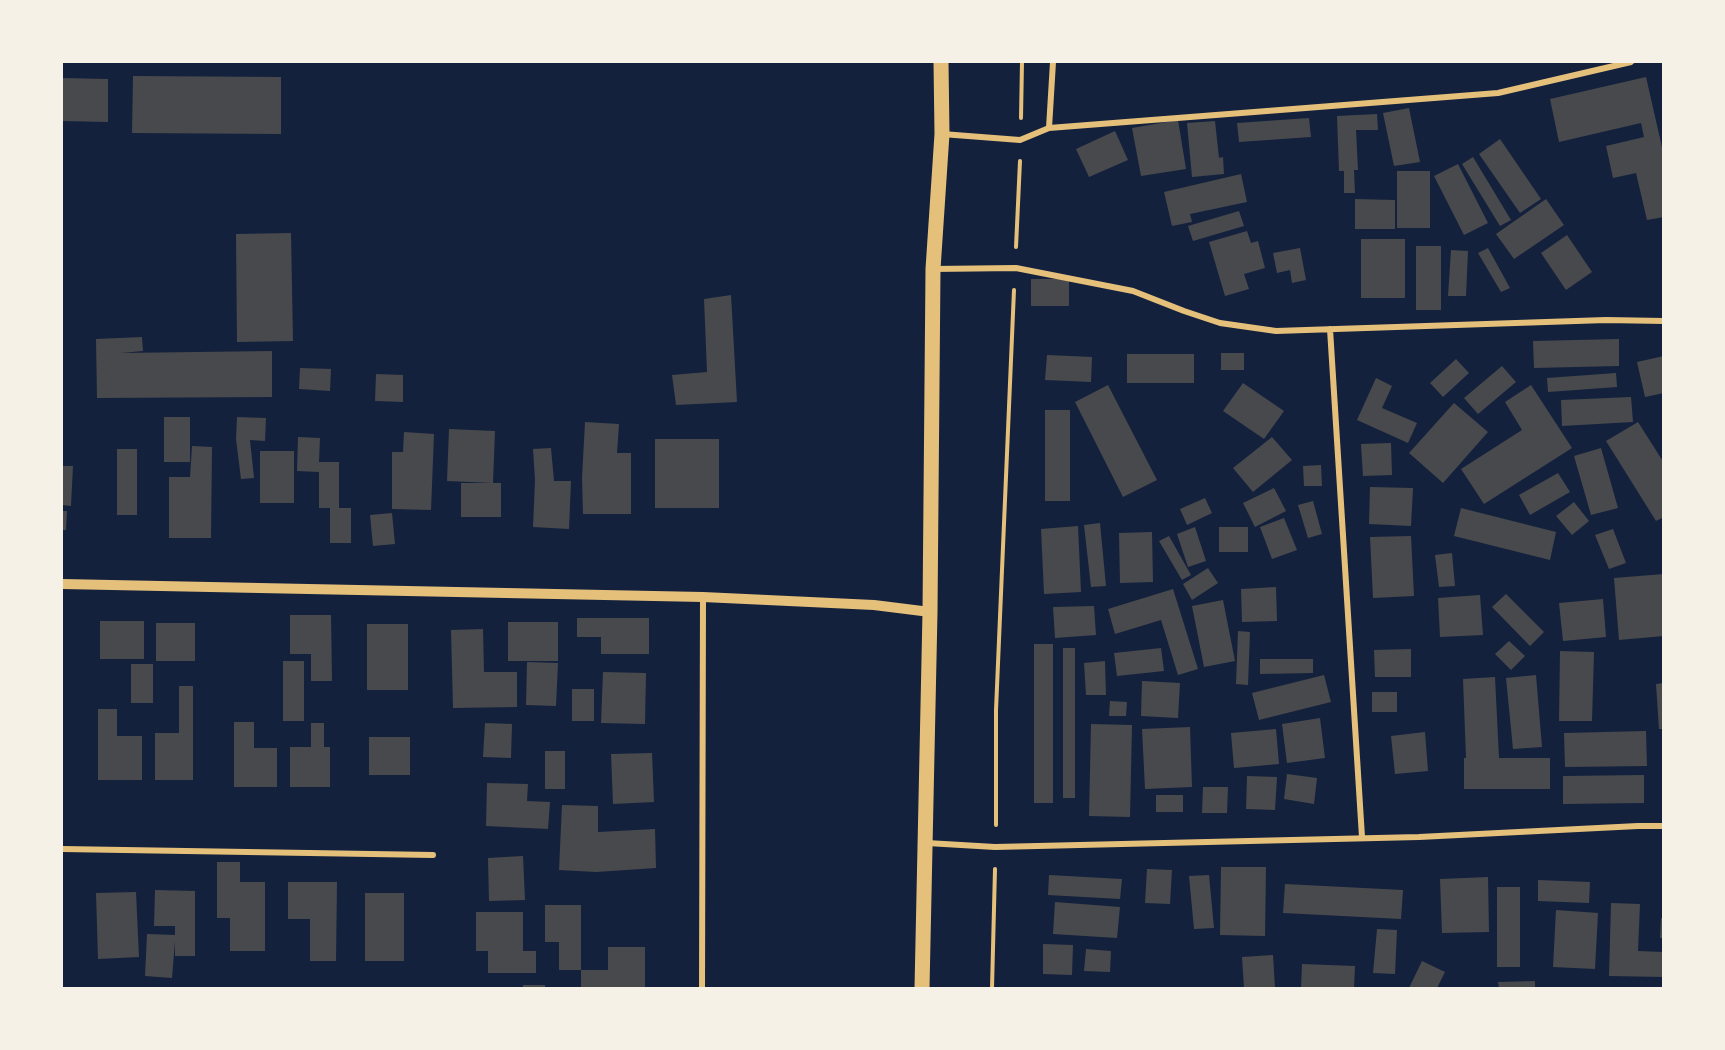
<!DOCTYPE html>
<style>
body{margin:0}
#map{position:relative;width:1725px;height:1050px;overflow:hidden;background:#14213d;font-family:Bitter,serif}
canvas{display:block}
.frame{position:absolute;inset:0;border:63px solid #f6f1e7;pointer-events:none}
</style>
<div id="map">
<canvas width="1725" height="1050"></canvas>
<div class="frame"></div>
</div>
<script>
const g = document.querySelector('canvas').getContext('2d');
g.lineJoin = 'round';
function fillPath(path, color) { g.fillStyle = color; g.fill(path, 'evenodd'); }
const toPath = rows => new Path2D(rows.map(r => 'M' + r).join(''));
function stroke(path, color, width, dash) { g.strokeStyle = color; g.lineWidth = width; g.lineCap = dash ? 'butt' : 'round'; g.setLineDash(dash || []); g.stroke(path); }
const building = toPath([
 [133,76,281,77,281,134,132,133],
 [1646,77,1664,156,1664,217,1647,220,1636,173,1613,178,1606,146,1644,137,1641,123,1559,142,1550,99],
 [62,78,108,79,108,122,62,121],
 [1409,108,1420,162,1394,166,1383,113],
 [1377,114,1378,130,1356,130,1358,170,1354,170,1355,193,1344,193,1344,171,1339,171,1337,116],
 [1309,118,1311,137,1239,142,1237,123],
 [1178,120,1186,169,1141,176,1132,128],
 [1215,121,1219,158,1223,157,1224,174,1192,177,1187,123],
 [1115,131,1128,160,1089,177,1076,149],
 [1500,139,1541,199,1520,213,1479,154],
 [1473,157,1511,220,1500,226,1462,164],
 [1458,164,1488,223,1464,235,1434,176],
 [1397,171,1430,171,1430,228,1397,228],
 [1241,174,1247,202,1190,214,1192,222,1172,226,1164,192],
 [1355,199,1395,200,1395,229,1355,229],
 [1546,199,1564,225,1514,259,1496,234],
 [1239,211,1244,226,1193,241,1188,226],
 [1247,231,1251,243,1258,241,1265,268,1244,274,1249,289,1225,296,1209,242],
 [291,233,293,341,237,342,236,234],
 [1567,235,1592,272,1566,290,1541,253],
 [1361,239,1405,239,1405,298,1361,298],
 [1416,246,1441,246,1441,310,1416,310],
 [1300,248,1306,280,1292,283,1290,270,1277,273,1273,253],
 [1488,248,1510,288,1501,292,1478,253],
 [1451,250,1468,251,1466,296,1448,296],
 [1031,279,1069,279,1069,306,1031,306],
 [731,295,737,402,676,405,672,375,707,372,704,299],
 [142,337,143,351,121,353,272,351,272,397,97,398,96,339],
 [1619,339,1619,366,1534,368,1533,341],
 [1221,353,1244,353,1244,370,1221,370],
 [1127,354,1194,354,1194,383,1127,383],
 [1047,355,1092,357,1091,382,1045,380],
 [1664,356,1664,393,1645,397,1637,362],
 [1456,359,1469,373,1443,397,1430,383],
 [1502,366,1516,382,1478,414,1464,398],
 [300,368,331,369,330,391,299,389],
 [1616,373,1617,387,1548,392,1547,378],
 [376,374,403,375,403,402,375,401],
 [1376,378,1392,386,1382,408,1417,423,1408,443,1357,420],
 [1243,383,1284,411,1264,439,1223,411],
 [1108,385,1157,480,1123,497,1075,402],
 [1531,385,1572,448,1484,504,1461,469,1522,430,1505,402],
 [1631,397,1633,422,1562,426,1561,400],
 [1454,403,1488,432,1443,483,1409,453],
 [1045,410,1070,410,1070,501,1045,501],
 [164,417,190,417,190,462,164,462],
 [237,417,266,418,265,441,250,440,254,478,241,479,236,439],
 [585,422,619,424,617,453,631,453,631,514,583,514,582,478],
 [1638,422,1664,463,1664,517,1656,521,1606,441],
 [449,429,495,431,493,483,447,481],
 [404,432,434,434,431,510,392,509,392,452,403,452],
 [298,437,320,438,319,462,339,462,339,508,351,508,351,543,330,543,330,508,319,508,319,472,297,471],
 [1272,437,1292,460,1253,492,1233,468],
 [655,439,719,439,719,508,655,508],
 [1391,443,1392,475,1363,476,1361,444],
 [192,446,212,447,211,538,169,538,169,477,190,477],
 [551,448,554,481,571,481,569,529,533,527,535,480,533,449],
 [1601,448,1618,508,1591,515,1574,456],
 [117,449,137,449,137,515,117,515],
 [260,451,294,451,294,503,260,503],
 [1321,465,1322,486,1304,486,1303,466],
 [62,466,73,466,71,506,62,505],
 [1558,473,1570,492,1530,515,1519,495],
 [461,483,501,483,501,517,461,517],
 [1370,487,1413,488,1411,526,1369,524],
 [1274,488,1286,511,1255,527,1243,503],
 [1205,498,1212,513,1187,525,1180,509],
 [1313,501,1322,534,1308,538,1298,505],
 [1574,502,1589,521,1572,535,1556,516],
 [1461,508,1556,532,1550,560,1454,536],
 [62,511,67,511,66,530,62,530],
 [392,513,395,544,373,546,370,515],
 [1284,518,1297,550,1272,559,1260,527],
 [1100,523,1106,586,1091,587,1084,525],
 [1078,526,1081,592,1044,594,1041,529],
 [1195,527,1206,561,1188,567,1177,534],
 [1219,527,1248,527,1248,552,1219,552],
 [1613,529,1626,563,1609,569,1595,535],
 [1152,532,1153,582,1120,583,1119,533],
 [1169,536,1191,575,1182,580,1159,541],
 [1411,536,1414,596,1373,598,1370,537],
 [1452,553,1455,586,1439,587,1435,555],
 [1208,568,1218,583,1192,600,1183,584],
 [1664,574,1664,636,1619,640,1614,578],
 [1276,587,1277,621,1242,622,1241,589],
 [1173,589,1198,669,1178,675,1161,620,1115,634,1108,609],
 [1506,594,1544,632,1530,646,1492,607],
 [1480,595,1483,635,1440,637,1438,598],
 [1603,599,1606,637,1563,641,1559,603],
 [1223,600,1235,661,1204,667,1192,606],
 [1094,606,1096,635,1055,638,1053,607],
 [290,615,331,615,332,681,311,681,311,654,290,654],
 [577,618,649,618,649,654,601,654,601,637,577,637],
 [100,621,144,621,144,659,100,659],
 [508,622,558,622,558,661,508,661],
 [156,623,195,623,195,661,156,661],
 [367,624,408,624,408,690,367,690],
 [483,629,484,672,517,672,517,707,453,708,451,630],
 [1238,631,1250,632,1248,685,1236,684],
 [1509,641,1525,656,1511,670,1495,654],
 [1034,644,1053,644,1053,803,1034,803],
 [1063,648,1075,648,1075,798,1063,798],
 [1161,648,1164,671,1117,676,1114,653],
 [1411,649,1411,677,1375,677,1374,650],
 [1560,651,1594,652,1592,721,1559,721],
 [1260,659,1313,659,1313,673,1260,674],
 [283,661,304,661,304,721,283,721],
 [1105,661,1106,695,1086,695,1084,663],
 [527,662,558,663,556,706,526,705],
 [131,664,153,664,153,703,131,703],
 [603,672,646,673,645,724,601,723],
 [1324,675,1331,702,1259,720,1252,693],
 [1536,675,1542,747,1513,749,1506,678],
 [1495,677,1499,758,1550,758,1550,789,1464,789,1464,758,1466,758,1463,679],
 [1142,681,1180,683,1178,718,1141,716],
 [1664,683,1664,729,1659,729,1656,684],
 [179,686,193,686,193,780,155,780,155,733,179,733],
 [572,689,594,689,594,721,572,721],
 [1372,692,1397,692,1397,712,1372,712],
 [1110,701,1127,702,1126,716,1109,716],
 [98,709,117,709,117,736,142,736,142,780,98,780],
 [1320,718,1325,758,1287,763,1282,724],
 [234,722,254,722,254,748,277,748,277,787,234,787],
 [311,723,324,723,324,747,330,747,330,787,290,787,290,747,311,747],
 [485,723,512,724,511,758,483,757],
 [1091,724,1132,725,1130,817,1089,816],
 [1190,727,1192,787,1145,789,1142,729],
 [1276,729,1279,764,1234,768,1231,733],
 [1646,731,1647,766,1565,767,1564,733],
 [1425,732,1428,771,1395,774,1391,736],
 [369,737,410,737,410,775,369,775],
 [545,751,565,751,565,789,545,789],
 [652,753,654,802,613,804,611,754],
 [1287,774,1317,778,1314,804,1284,799],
 [1644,775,1644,803,1563,804,1563,776],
 [1247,776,1277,777,1275,810,1246,809],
 [487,783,528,784,527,801,550,802,548,829,486,826],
 [1203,787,1228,787,1227,813,1202,813],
 [1156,795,1183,795,1183,812,1156,812],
 [562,805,598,806,598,832,655,829,656,868,596,872,559,870],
 [523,856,525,900,489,901,488,858],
 [217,862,240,862,240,882,265,882,265,951,230,951,230,918,217,918],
 [1221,867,1266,867,1265,936,1220,935],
 [1147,869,1172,870,1170,904,1145,903],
 [1049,875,1122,879,1120,899,1048,895],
 [1209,875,1214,928,1194,929,1189,876],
 [1488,877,1489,932,1442,933,1440,879],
 [1538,880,1590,882,1589,903,1538,901],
 [288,882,337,882,336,961,310,961,310,919,288,919],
 [1285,884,1403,890,1401,919,1283,913],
 [1497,887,1520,887,1520,967,1497,967],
 [155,890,195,891,195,956,175,956,175,941,172,978,145,976,147,934,175,935,175,926,154,926],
 [136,892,139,957,98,959,96,893],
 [365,893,404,893,404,961,365,961],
 [1055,902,1120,907,1117,938,1053,934],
 [1611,903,1640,904,1638,951,1664,952,1664,977,1609,976],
 [545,905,581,905,581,970,559,970,559,942,545,942],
 [1556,910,1598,913,1595,969,1553,967],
 [476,912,523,912,523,951,536,951,536,973,488,973,488,951,476,951],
 [1661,918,1664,918,1664,938,1660,938],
 [1377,929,1397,930,1395,974,1373,973],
 [1043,944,1073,945,1072,975,1043,974],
 [608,947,645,947,645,988,581,988,581,970,608,970],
 [1086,949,1111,951,1110,972,1084,971],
 [1273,955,1275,988,1244,988,1242,957],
 [1422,961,1445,972,1437,988,1409,988],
 [1302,964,1355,966,1354,988,1301,988],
 [1535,981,1535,988,1499,988,1498,982],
 [523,985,545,985,545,988,523,988]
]);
const path = toPath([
 [1021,118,1022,62],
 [1016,247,1020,161],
 [996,825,996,710,1014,290],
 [992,988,995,869]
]);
const minor = toPath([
 [1049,128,1053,62],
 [942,134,1020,140,1049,128,1498,93,1631,62],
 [933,269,1016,268,1133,291,1184,311,1220,323,1276,331,1606,320,1664,321],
 [1330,329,1362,837],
 [927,843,995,847,1419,837,1638,826,1664,826],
 [62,849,433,855],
 [702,988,703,597]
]);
const tertiary = toPath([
 [62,584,703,597,874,605,930,612]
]);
const primary = toPath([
 [922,988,930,612,933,269,942,134,941,62]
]);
fillPath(building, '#48494c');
stroke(path, '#e5c07b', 4);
stroke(minor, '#e5c07b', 6);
stroke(tertiary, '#e5c07b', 10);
stroke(primary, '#e5c07b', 15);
</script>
